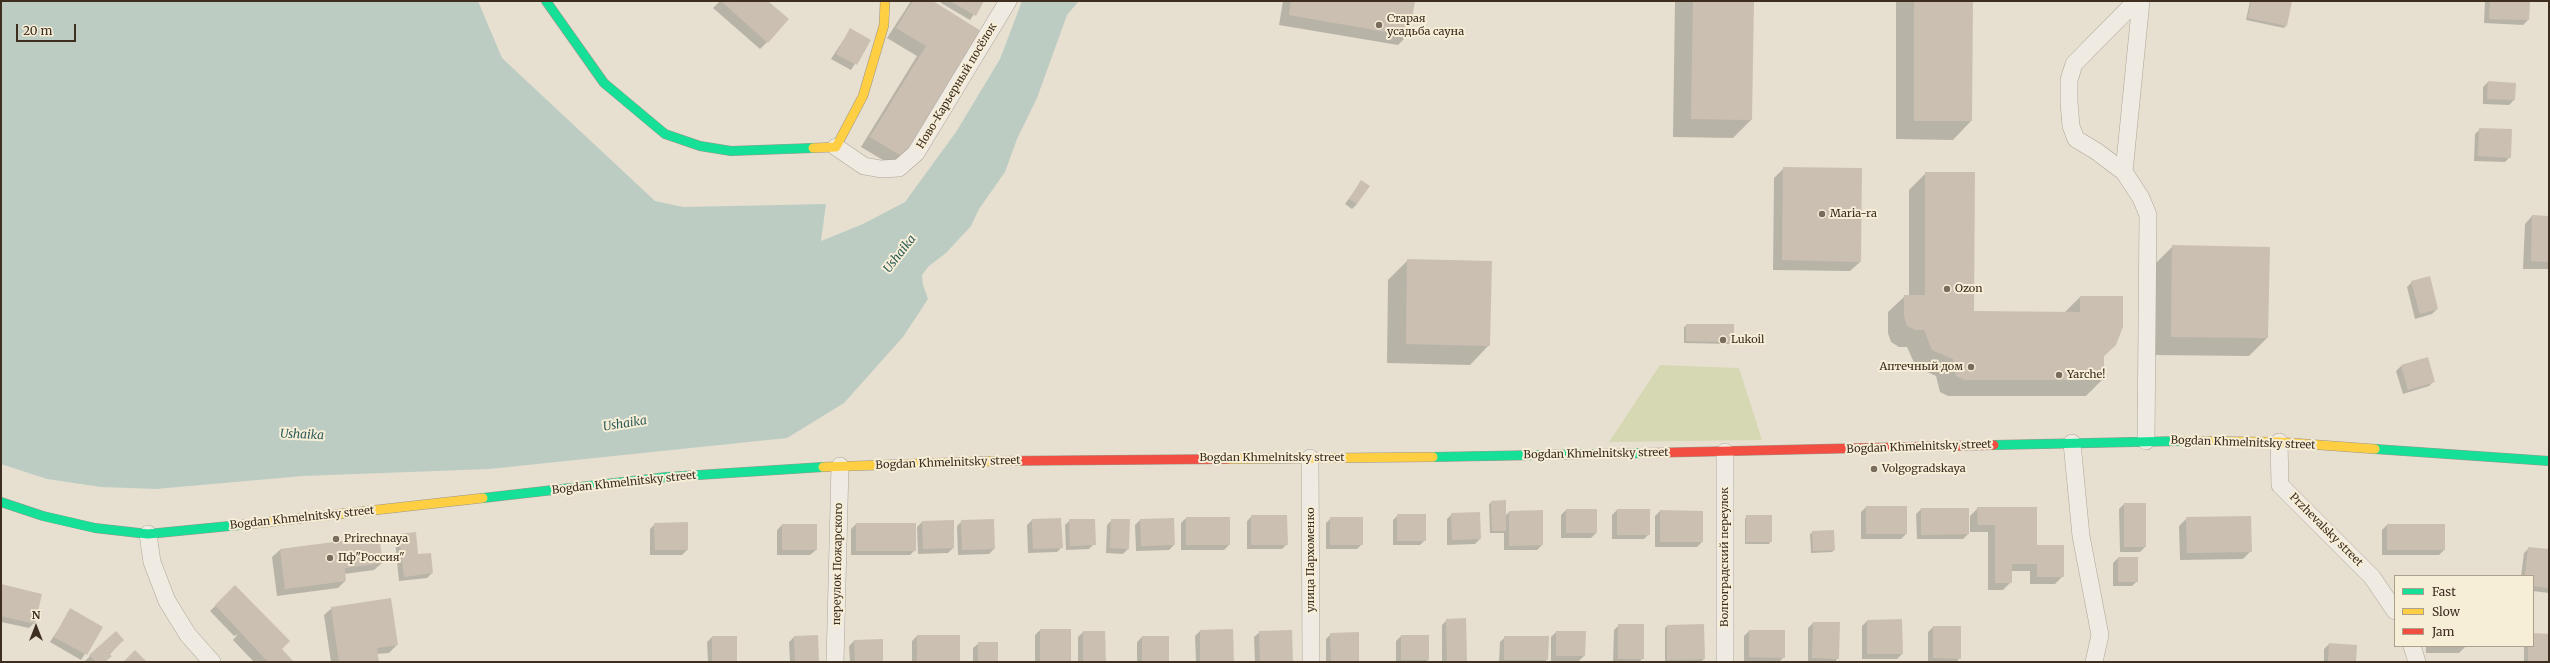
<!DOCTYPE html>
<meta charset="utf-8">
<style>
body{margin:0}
#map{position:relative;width:2550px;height:663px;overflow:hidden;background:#e7e0d1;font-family:Merriweather,serif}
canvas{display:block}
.frame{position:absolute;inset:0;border:2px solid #3d2e20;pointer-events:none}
.legend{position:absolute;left:2394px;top:575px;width:140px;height:72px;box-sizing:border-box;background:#f7eed8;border:1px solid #ada18e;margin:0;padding:5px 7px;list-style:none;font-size:12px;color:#3d2e20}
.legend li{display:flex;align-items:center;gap:8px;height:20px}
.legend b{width:20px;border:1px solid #ada18e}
.north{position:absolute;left:16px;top:607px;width:40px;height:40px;-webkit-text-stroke:3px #f7eed8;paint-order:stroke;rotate:0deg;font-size:11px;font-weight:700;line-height:16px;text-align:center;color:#3d2e20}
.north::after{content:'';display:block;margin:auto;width:14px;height:18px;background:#3d2e20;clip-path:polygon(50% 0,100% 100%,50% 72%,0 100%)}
.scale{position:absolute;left:16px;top:24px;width:60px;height:18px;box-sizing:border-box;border:2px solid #3d2e20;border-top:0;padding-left:5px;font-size:12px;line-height:14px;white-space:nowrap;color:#3d2e20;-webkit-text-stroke:3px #f7eed8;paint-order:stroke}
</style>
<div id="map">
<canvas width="2550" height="663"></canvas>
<div class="frame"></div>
<ul class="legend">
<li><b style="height:5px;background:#16e098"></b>Fast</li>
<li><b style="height:5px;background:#ffcf43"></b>Slow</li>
<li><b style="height:5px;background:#f24e42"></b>Jam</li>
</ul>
<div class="north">N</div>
<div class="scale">20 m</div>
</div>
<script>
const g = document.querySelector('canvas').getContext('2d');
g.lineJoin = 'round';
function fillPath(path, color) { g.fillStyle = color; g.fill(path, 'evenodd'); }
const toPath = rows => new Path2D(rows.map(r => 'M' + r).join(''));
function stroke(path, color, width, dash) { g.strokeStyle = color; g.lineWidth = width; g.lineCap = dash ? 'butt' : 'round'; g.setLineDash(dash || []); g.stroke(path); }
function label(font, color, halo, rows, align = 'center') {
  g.font = font + ' Merriweather,serif'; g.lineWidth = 4; g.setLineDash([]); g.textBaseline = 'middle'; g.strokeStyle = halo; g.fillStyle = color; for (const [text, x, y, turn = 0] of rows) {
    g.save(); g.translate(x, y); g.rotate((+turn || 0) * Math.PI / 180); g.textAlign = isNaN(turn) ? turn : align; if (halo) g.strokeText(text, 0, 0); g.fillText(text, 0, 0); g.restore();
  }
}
const green = toPath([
 [1660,365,1739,368,1762,440,1609,442]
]);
const water = toPath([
 [1,1,478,1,502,58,655,201,683,207,826,204,821,241,863,224,905,202,956,132,1000,59,1022,1,1079,1,1067,15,1037,98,1017,139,1005,172,979,209,971,226,946,253,929,266,922,275,923,285,928,299,903,337,844,403,787,438,489,469,303,476,156,489,101,487,47,479,1,464]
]);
const shadow = toPath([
 [720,1,766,1,767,42,760,49,713,8],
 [911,1,931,1,980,31,903,157,893,166,861,147,917,56,887,38],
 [942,1,983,1,970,20,941,3],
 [1283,1,1414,1,1408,35,1398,45,1279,25],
 [1675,1,1753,1,1751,120,1733,138,1673,137],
 [1896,1,1972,1,1971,121,1953,140,1896,139],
 [2250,1,2291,1,2286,25,2284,28,2246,20],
 [2485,1,2529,1,2528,20,2523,25,2484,23],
 [850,30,870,40,851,70,831,59],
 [2488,82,2515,84,2514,100,2509,105,2483,104,2483,87],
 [2480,129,2510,157,2505,162,2474,161,2475,134],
 [1784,168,1860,262,1850,271,1773,270,1774,178],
 [1926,173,1973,312,2064,313,2080,297,2115,345,2103,357,2103,379,2086,396,1948,396,1940,392,1936,376,1916,367,1907,347,1899,347,1891,342,1888,333,1888,312,1905,296,1909,296,1909,190],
 [1361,182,1357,204,1352,209,1345,204],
 [2532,216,2549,217,2549,269,2523,269,2525,224],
 [2173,246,2267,338,2249,356,2153,355,2154,265],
 [1408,260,1489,345,1470,365,1387,363,1388,280],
 [2412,282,2437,309,2432,314,2415,319,2407,287],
 [1687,325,1733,342,1730,344,1684,343,1684,327],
 [2401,366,2434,381,2429,386,2403,394,2396,371],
 [1492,502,1505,516,1509,512,1542,511,1542,545,1537,550,1504,550,1504,533,1490,533,1489,504],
 [2124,504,2145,547,2140,552,2120,552,2119,509],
 [1866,507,1906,507,1906,534,1901,539,1861,539,1861,512],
 [1978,508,2036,546,2063,576,2055,584,2030,584,2030,571,2011,571,2011,582,2003,590,1988,590,1988,532,1970,532,1970,516],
 [1921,509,1968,534,1963,539,1917,539,1916,514],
 [1566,510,1596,510,1596,533,1591,538,1561,538,1561,515],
 [1617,510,1649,534,1644,539,1612,539,1612,515],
 [1660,511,1702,512,1702,542,1697,547,1655,547,1655,516],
 [1479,513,1480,539,1475,544,1447,545,1447,519,1452,514],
 [1398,515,1425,540,1420,545,1393,545,1393,520],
 [1252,516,1287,544,1282,549,1247,549,1247,521],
 [1747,516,1771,541,1769,544,1745,544,1745,519],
 [1186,518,1229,518,1229,545,1224,550,1181,550,1181,523],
 [1331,518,1362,544,1357,549,1326,549,1326,523],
 [2187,518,2251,551,2243,559,2180,560,2179,526],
 [1173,519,1174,545,1169,550,1136,551,1135,525,1140,520],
 [1032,520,1062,547,1057,552,1028,553,1027,525],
 [1070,520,1094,544,1089,549,1066,550,1065,525],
 [1112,520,1128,549,1123,554,1106,553,1107,525],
 [962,521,994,549,989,554,958,555,957,526],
 [922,522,953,548,948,553,918,554,917,527],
 [655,524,687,550,682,555,650,555,650,529],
 [856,524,915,524,915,550,910,555,851,555,851,529],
 [782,525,816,525,816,550,810,555,777,555,777,530],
 [2387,525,2444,525,2444,550,2439,555,2382,555,2382,530],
 [1813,532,1834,550,1832,552,1811,553,1810,534],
 [400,535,432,573,427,578,399,581,395,540],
 [2529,548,2549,550,2549,593,2533,591,2533,576,2521,576,2524,553],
 [280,550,382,563,374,570,344,574,345,581,338,588,277,596,272,557],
 [2118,558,2137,581,2132,586,2113,586,2113,563],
 [1,585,34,623,29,628,1,622],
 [235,587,280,649,293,662,254,662,233,640,238,634,234,636,210,611],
 [332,608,397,645,389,653,376,654,377,662,331,662,324,615],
 [71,610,102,627,81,660,50,642],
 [1447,620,1466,660,1464,662,1442,662,1442,625],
 [1867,621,1902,654,1897,659,1862,659,1862,626],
 [1813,623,1838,658,1835,662,1808,662,1808,628],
 [1619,625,1643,658,1639,662,1613,662,1614,630],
 [1667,626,1704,659,1702,661,1665,662,1665,628],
 [1933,627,1960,658,1956,662,1928,662,1928,632],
 [1040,630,1070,662,1035,662,1035,635],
 [1200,631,1233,662,1196,662,1195,636],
 [1749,631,1784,657,1779,662,1744,662,1744,636],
 [1083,632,1104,632,1105,662,1078,662,1078,637],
 [1260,632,1291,662,1255,662,1254,637],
 [1556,632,1584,656,1579,661,1551,661,1551,637],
 [1331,634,1358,662,1326,662,1326,639],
 [2533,634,2549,635,2549,662,2524,662,2524,646,2533,646],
 [917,636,959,662,912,662,912,641],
 [1401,636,1428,660,1425,662,1396,662,1396,641],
 [712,637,736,662,708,662,707,642],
 [794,637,818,662,790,662,789,642],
 [1142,637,1168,662,1137,662,1137,642],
 [1505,637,1547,659,1545,662,1499,662,1500,642],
 [123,640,103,662,85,661,90,656],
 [854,641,882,662,850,662,849,646],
 [979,643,997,662,973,662,973,648],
 [2329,644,2355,662,2324,662,2324,649],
 [2426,646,2466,646,2459,653,2426,653],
 [514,661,514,662,489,662]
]);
const building = toPath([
 [721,1,768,1,789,19,768,43],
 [913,1,933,1,981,31,903,157,870,137,926,46,896,28],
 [950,1,984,1,976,16],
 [1291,1,1415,1,1409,36,1289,15],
 [1693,1,1754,1,1752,120,1691,119],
 [1914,1,1973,1,1972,121,1914,121],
 [2251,1,2292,1,2287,26,2248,18],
 [2490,1,2530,1,2529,20,2489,19],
 [850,28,871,40,857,65,836,54],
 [2488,81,2516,83,2515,100,2487,99],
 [2479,128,2512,129,2511,158,2478,156],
 [1783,167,1862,168,1861,262,1782,260],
 [1925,172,1975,172,1974,311,2080,312,2080,296,2123,296,2123,327,2116,345,2104,356,2104,380,1965,380,1956,376,1953,359,1932,350,1924,330,1916,330,1907,326,1904,316,1904,295,1925,295],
 [1361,180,1370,186,1357,204,1349,199],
 [2532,215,2549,216,2549,262,2531,261],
 [2172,245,2270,247,2268,338,2171,337],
 [1407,259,1492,261,1490,346,1406,344],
 [2430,276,2438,309,2420,314,2411,281],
 [1686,324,1734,324,1734,342,1686,341],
 [2428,357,2435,382,2408,390,2401,365],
 [1506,500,1506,531,1492,531,1491,501],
 [2124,503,2146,503,2146,547,2124,547],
 [1866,506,1907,506,1907,534,1866,534],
 [1977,507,2037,507,2037,545,2064,545,2064,577,2037,577,2037,564,2012,564,2012,583,1995,583,1995,525,1978,525],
 [1921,508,1969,508,1969,534,1921,535],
 [1566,509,1597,509,1597,533,1566,533],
 [1617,509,1650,509,1650,535,1617,535],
 [1543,510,1543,545,1509,546,1509,511],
 [1660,510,1703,511,1703,542,1660,542],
 [1480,512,1481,539,1452,540,1451,513],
 [1397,514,1426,514,1426,541,1397,541],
 [1251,515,1287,515,1288,545,1251,545],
 [1746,515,1772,515,1772,542,1746,542],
 [2251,516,2252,552,2187,553,2186,517],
 [1186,517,1230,517,1230,545,1186,545],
 [1330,517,1363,517,1363,545,1330,545],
 [1061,518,1063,548,1033,549,1032,519],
 [1174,518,1175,545,1141,546,1140,519],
 [994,519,995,549,962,550,961,520],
 [1069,519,1095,519,1096,545,1070,546],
 [1111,519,1130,519,1129,549,1110,548],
 [954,520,954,548,923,549,922,521],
 [688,522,688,550,655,550,654,523],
 [856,523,916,523,916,551,856,551],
 [782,524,817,524,817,550,782,550],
 [2387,524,2445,524,2445,550,2387,550],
 [1834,530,1835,550,1813,551,1812,531],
 [416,532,418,554,431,553,433,573,404,577,399,534],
 [379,536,383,563,345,568,346,581,285,589,280,549],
 [2528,547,2549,549,2549,588,2533,586,2533,576,2525,576],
 [2118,557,2138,557,2138,582,2118,582],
 [1,584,42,594,35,624,1,616],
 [235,585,290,641,282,649,294,662,268,662,215,605],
 [391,598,398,645,377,648,379,662,339,662,331,607],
 [70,608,103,627,87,655,54,637],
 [1466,618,1467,661,1447,661,1446,619],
 [1902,619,1903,654,1867,654,1867,620],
 [1813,622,1840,622,1839,659,1812,658],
 [1618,624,1644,624,1644,659,1618,659],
 [1704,624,1705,659,1667,660,1667,625],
 [1933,626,1961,626,1961,659,1933,658],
 [1040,629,1071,629,1071,662,1040,662],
 [1233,629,1234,662,1200,662,1200,630],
 [1292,630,1293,662,1260,662,1259,631],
 [1749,630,1785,630,1785,658,1749,657],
 [116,631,124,640,109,654,112,656,105,662,96,662,89,655],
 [1083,631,1105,631,1106,662,1083,662],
 [1556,631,1586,631,1585,656,1556,656],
 [1359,632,1359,662,1331,662,1330,633],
 [2533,633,2549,634,2549,662,2528,662,2528,646,2533,646],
 [818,635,819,662,795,662,794,636],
 [917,635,960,635,960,662,917,662],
 [1401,635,1429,635,1429,660,1401,660],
 [712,636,737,636,737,662,712,662],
 [1142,636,1169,636,1169,662,1142,662],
 [1504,636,1549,636,1548,660,1504,660],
 [883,639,883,662,855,662,854,640],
 [978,642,998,642,998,662,978,662],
 [2329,643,2357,645,2356,662,2328,662],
 [135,650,147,662,123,662]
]);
const street = toPath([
 [2136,1,2074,64,2069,80,2069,102,2071,126,2076,139,2096,151,2124,172,2141,198,2148,215,2146,441],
 [836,147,864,166,881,169,899,168,916,153,1008,1],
 [2124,172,2141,1],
 [2279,442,2280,485,2372,577,2395,611],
 [2072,443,2081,536,2100,635,2094,662],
 [1310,458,1311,662],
 [148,534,152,562,167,601,188,635,212,662],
 [2412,646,2417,662],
 [835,662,840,466],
 [1725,662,1725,452]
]);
const fast = toPath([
 [546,1,604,83,665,134,700,146,731,151,813,148],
 [1994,445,2182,441],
 [2375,449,2549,461],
 [1433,457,1646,453],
 [483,498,667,477,823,467],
 [1,502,43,516,95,528,148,534,250,524]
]);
const slow = toPath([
 [813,148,836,147,863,96,884,25,885,1],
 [2182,441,2279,442,2375,449],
 [1228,459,1433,457],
 [823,467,996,461],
 [250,524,483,498]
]);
const jam = toPath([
 [1646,453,1994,445],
 [996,461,1228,459]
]);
const markers = [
 [1379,25,4,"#786c5e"],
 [1822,214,4,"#786c5e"],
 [1947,289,4,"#786c5e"],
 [1723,340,4,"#786c5e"],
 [1971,367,4,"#786c5e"],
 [2059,375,4,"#786c5e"],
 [1874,469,4,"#786c5e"],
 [336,539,4,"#786c5e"],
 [330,558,4,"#786c5e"]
];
const poiNames = [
 ["Старая",1387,19],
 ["усадьба сауна",1387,32],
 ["Maria-ra",1830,214],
 ["Ozon",1955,289],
 ["Lukoil",1731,340],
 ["Аптечный дом",1963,367,"right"],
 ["Yarche!",2067,375],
 ["Volgogradskaya",1882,469],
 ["Prirechnaya",344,539],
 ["Пф\"Россия\"",338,558]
];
const streetNames = [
 ["Ново-Карьерный посёлок",957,86,-59],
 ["Bogdan Khmelnitsky street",2243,443,2],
 ["Bogdan Khmelnitsky street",1919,447,-2],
 ["Bogdan Khmelnitsky street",1596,454,-1],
 ["Bogdan Khmelnitsky street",1272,458],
 ["Bogdan Khmelnitsky street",948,463,-2],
 ["Bogdan Khmelnitsky street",624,483,-6],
 ["Bogdan Khmelnitsky street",302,518,-6],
 ["Przhevalsky street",2326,530,45],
 ["Волгоградский переулок",1725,557,-90],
 ["улица Пархоменко",1311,560,-90],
 ["переулок Пожарского",838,564,-89]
];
const waterNames = [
 ["Ushaika",900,254,-52],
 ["Ushaika",625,424,-9],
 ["Ushaika",302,435,2]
];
fillPath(green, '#d6d7b3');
fillPath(water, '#bcccc2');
fillPath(shadow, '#0003');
fillPath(building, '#cbbfb2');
stroke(street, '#ada599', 18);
stroke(fast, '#9c958a', 10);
stroke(slow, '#9c958a', 10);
stroke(jam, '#9c958a', 10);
stroke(street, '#efebe3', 17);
stroke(fast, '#16e098', 9);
stroke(slow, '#ffcf43', 9);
stroke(jam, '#f24e42', 9);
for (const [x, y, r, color] of markers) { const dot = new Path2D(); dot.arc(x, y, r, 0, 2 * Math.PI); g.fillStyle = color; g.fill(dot); stroke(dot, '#f7eed8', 1.5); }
label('11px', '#3d2e20', '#f7eed8', poiNames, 'left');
label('11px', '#3d2e20', '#f7eed8', streetNames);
label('italic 12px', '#2f5d5a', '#f7eed8', waterNames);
</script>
